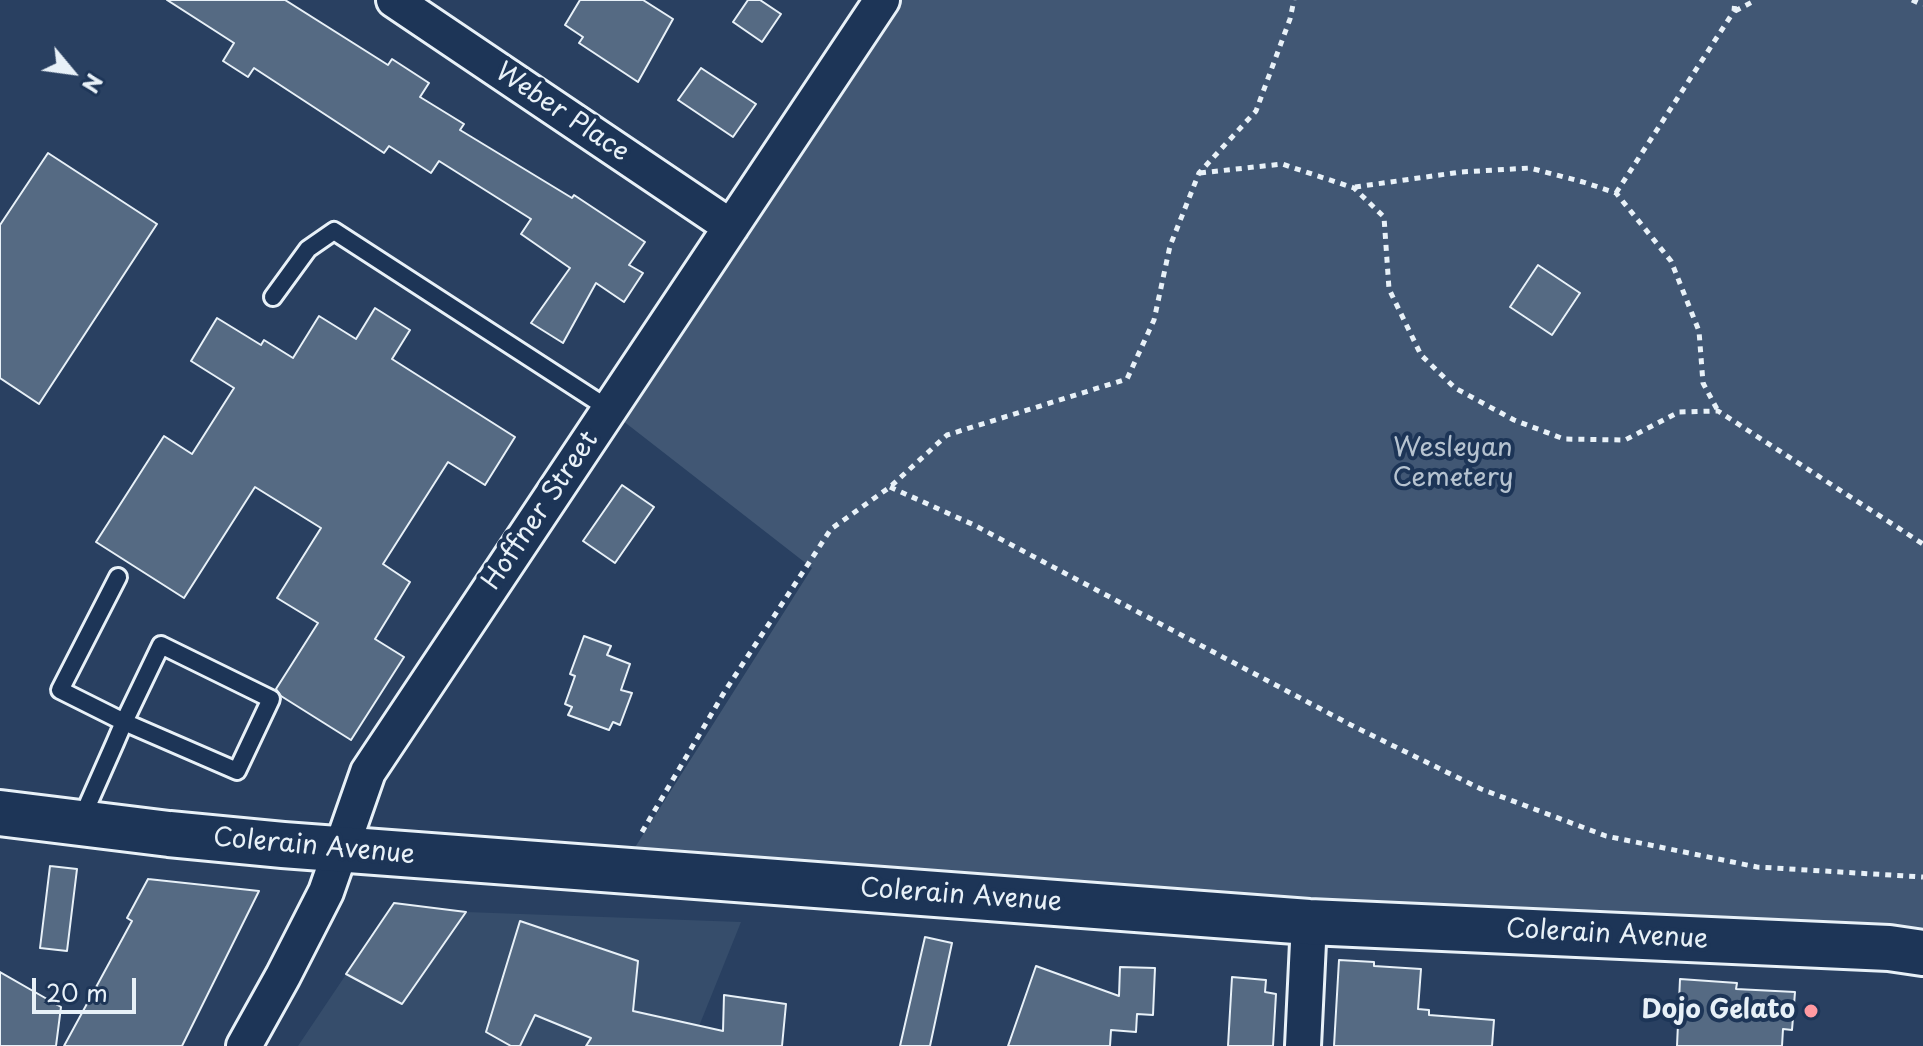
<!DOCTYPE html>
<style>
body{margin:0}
#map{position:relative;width:1923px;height:1046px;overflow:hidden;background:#294061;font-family:"Playpen Sans",sans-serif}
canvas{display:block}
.north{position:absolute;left:32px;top:32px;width:80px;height:80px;-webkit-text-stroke:6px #1d3557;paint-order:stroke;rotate:119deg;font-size:22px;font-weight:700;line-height:32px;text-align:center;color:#e8f1f8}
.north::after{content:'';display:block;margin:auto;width:28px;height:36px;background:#e8f1f8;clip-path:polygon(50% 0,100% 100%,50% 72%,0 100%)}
.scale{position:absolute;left:32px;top:978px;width:104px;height:36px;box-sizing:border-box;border:4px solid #e8f1f8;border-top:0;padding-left:10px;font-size:24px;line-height:28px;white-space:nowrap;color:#e8f1f8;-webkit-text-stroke:6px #1d3557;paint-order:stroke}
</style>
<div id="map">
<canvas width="1923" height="1046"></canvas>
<div class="north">N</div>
<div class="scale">20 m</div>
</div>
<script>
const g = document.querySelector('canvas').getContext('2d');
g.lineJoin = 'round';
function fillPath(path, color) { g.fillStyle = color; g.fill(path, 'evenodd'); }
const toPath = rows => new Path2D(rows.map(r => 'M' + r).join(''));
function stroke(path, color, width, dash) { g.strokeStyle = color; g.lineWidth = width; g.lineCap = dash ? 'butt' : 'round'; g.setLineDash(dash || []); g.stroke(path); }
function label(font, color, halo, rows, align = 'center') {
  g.font = font + ' "Playpen Sans",sans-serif'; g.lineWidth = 8; g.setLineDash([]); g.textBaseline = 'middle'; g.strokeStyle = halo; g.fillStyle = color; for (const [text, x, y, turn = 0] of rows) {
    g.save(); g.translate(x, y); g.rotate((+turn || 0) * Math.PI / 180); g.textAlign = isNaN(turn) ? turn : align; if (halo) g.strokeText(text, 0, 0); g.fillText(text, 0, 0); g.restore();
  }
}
const built = toPath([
 [394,903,466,912,741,922,691,1046,298,1046]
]);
const green = toPath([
 [882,0,1923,0,1923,953,620,871,812,568,609,410]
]);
const building = toPath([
 [167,0,285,0,388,65,392,59,429,83,420,97,464,124,460,130,572,198,574,195,645,242,629,265,643,273,624,302,596,283,563,343,531,323,570,268,521,234,531,219,439,161,431,173,389,146,384,153,254,68,248,77,223,61,234,43,167,0],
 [580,0,643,0,673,19,638,82,579,43,583,37,565,25,580,0],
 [748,0,760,0,781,14,762,42,733,22,748,0],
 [701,68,756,104,733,137,678,100,701,68],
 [48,153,157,224,39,404,0,378,0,225,48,153],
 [1538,265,1580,293,1552,335,1510,307,1538,265],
 [375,308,410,330,392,359,515,437,485,485,448,462,383,564,410,582,375,639,404,657,351,740,281,696,276,689,318,623,277,598,321,528,255,487,184,598,96,542,164,436,192,454,234,388,191,361,217,318,261,345,264,340,293,358,319,316,356,339,375,308],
 [622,485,654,507,615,563,583,541,622,485],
 [584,636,611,646,607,655,630,664,621,690,632,693,620,725,613,722,609,730,568,715,572,707,565,704,575,676,570,674,584,636],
 [50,866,77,869,67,951,40,948,50,866],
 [148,879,259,891,182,1046,64,1046,132,921,127,918,148,879],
 [394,903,466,912,402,1004,346,974,394,903],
 [520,921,638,961,633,1011,723,1031,724,995,786,1004,782,1046,586,1046,591,1038,535,1015,520,1046,511,1046,486,1032,520,921],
 [925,937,952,943,930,1046,900,1046,925,937],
 [1339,960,1374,962,1374,966,1421,969,1418,1009,1429,1010,1429,1015,1494,1020,1492,1046,1334,1046,1339,960],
 [1036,966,1119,996,1120,967,1155,968,1153,1015,1137,1014,1136,1032,1111,1030,1110,1046,1008,1046,1036,966],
 [0,972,61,1007,56,1046,0,1046,0,972],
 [1232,977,1266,980,1265,992,1276,994,1273,1046,1228,1046,1232,977],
 [1680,979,1737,983,1736,989,1795,992,1792,1030,1783,1029,1782,1046,1677,1046,1680,979]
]);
const path = toPath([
 [1912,0,1923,5],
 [1735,11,1756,0],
 [1200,173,1282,164,1354,188,1384,217,1389,289,1421,355,1455,388,1514,420,1564,439,1625,440,1679,412,1718,411,1923,544],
 [1355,187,1461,172,1530,168,1583,182,1616,193,1671,261,1699,331,1703,383,1718,411],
 [1616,193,1734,11,1735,0],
 [890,487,974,525,1351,725,1481,789,1606,836,1757,867,1923,877],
 [642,832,725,691,831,529,890,487,947,435,1127,379,1154,320,1170,246,1199,173,1256,111,1290,19,1294,0]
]);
const service = toPath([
 [273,297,308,249,334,231,609,409],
 [81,820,115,743,124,722,161,645,271,699,237,771,124,722,60,690,118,577]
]);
const minor = toPath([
 [394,0,731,227],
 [244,1046,283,976,326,892,368,772,882,0],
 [1303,1046,1309,922]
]);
const primary = toPath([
 [0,813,169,834,283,845,1309,922,1889,948,1923,953]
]);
const markers = [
 [1811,1011,8,"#ff9aa2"]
];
const streetNames = [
 ["Weber Place",562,113,34],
 ["Hoffner Street",541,511,-56],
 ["Colerain Avenue",314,847,5],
 ["Colerain Avenue",961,896,4],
 ["Colerain Avenue",1607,935,3]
];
const parkNames = [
 ["Wesleyan",1453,449],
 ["Cemetery",1453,479]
];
const poiNames = [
 ["Dojo Gelato",1795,1011]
];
fillPath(built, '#364d6b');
fillPath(green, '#415774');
fillPath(building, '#556a83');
stroke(building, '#e8f1f8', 2);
stroke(service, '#e8f1f8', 22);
stroke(minor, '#e8f1f8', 40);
stroke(primary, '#e8f1f8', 50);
stroke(path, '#e8f1f8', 5, [6, 6]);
stroke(service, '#1d3557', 16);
stroke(minor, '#1d3557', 34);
stroke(primary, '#1d3557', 44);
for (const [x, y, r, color] of markers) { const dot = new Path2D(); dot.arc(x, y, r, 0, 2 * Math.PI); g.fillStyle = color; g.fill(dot); stroke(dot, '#1d3557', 3); }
label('26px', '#e8f1f8', '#1d3557', streetNames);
label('26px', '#b6c3d0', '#1d3557', parkNames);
label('bold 26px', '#e8f1f8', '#1d3557', poiNames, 'right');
</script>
